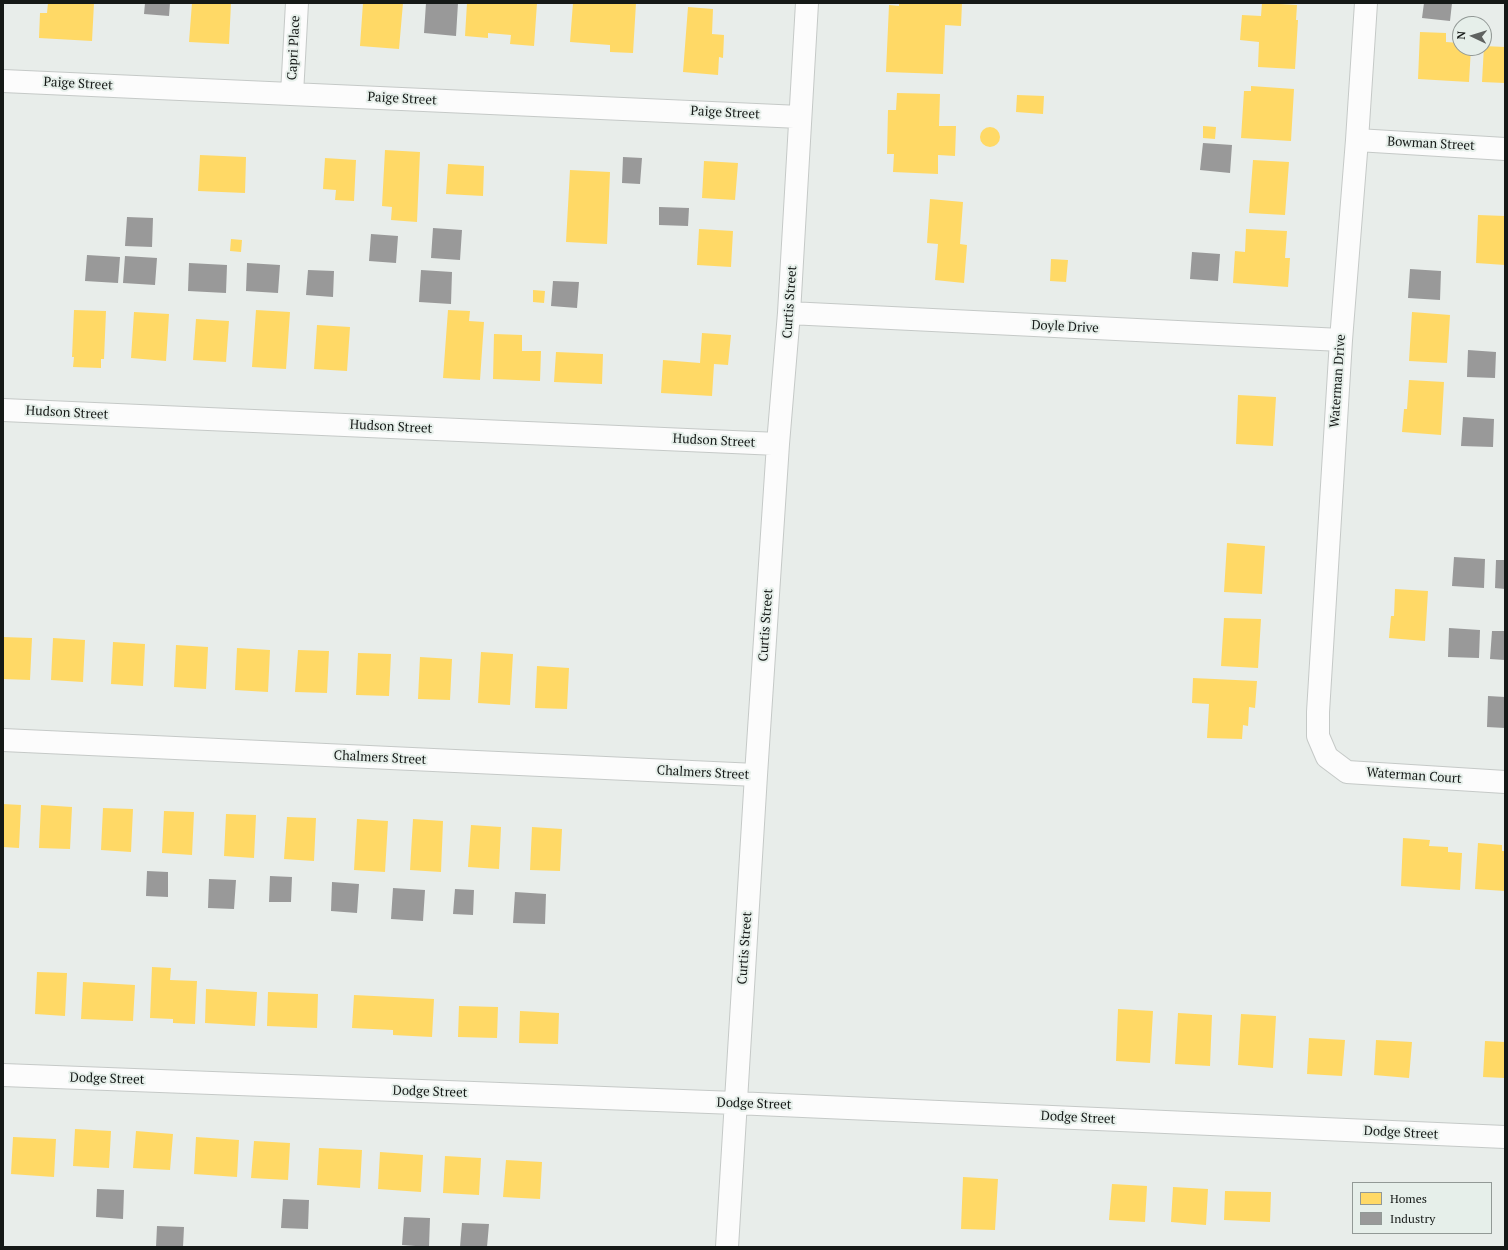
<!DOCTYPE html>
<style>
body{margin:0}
#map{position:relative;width:1508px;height:1250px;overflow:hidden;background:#e8edea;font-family:"PT Serif",serif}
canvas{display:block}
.frame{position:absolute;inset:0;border:4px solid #151917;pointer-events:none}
.legend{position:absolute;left:1352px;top:1182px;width:140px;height:52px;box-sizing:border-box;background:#e6efea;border:1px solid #929996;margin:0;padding:5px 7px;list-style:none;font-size:12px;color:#151917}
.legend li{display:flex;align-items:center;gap:8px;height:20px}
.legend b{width:20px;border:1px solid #929996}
.north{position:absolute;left:1452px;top:16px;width:40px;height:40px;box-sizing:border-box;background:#e6efea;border:1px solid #929996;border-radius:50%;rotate:274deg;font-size:11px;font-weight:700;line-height:16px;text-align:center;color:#151917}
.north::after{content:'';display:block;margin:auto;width:14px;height:18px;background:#5f6361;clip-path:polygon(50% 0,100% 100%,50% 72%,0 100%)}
</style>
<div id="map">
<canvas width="1508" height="1250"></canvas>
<div class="frame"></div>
<ul class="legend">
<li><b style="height:11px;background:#ffd966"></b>Homes</li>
<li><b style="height:11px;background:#999"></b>Industry</li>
</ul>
<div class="north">N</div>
</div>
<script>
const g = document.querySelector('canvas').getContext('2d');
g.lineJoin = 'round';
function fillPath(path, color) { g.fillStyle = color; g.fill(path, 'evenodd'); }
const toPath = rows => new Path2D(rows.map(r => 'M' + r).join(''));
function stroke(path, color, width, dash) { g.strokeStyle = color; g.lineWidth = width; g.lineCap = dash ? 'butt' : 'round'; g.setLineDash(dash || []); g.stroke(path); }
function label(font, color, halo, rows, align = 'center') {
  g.font = font + ' "PT Serif",serif'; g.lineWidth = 4; g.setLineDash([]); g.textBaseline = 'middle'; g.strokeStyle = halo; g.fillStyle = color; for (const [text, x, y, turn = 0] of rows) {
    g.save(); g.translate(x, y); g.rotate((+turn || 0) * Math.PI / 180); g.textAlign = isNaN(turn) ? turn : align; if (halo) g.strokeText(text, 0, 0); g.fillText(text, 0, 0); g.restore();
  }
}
const homes = toPath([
 [48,3,94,3,92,41,39,38,40,13,47,13],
 [192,3,231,3,229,44,189,42],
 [363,3,403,3,399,49,360,46],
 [467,3,537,3,534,46,510,44,511,35,488,33,488,38,465,36],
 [573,3,636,3,633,53,610,52,610,45,570,42],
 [899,3,962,3,961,26,945,25,943,74,886,72,889,5,899,6],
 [1262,3,1297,5,1296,20,1298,20,1295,69,1258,67,1259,42,1240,40,1242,15,1261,16],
 [688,7,713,9,712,34,724,35,723,58,719,57,718,75,683,72],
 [1420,32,1446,33,1446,42,1460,43,1460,48,1471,48,1469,82,1418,79],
 [1484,46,1505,47,1505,83,1482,82],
 [1251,86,1294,89,1291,141,1241,138,1244,91,1251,91],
 [897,93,940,94,939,126,956,126,955,156,938,155,938,174,893,172,894,154,887,154,888,110,896,110],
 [1017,95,1044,96,1043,114,1016,112],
 [1203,126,1216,127,1215,139,1203,138],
 '980 137a10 10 0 1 1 20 0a10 10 0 1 1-20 0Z',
 [385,150,420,152,417,222,391,220,392,207,382,206],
 [200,155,246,157,245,193,198,191],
 [325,158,356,160,354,201,335,200,336,190,323,189],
 [1253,160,1289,162,1285,215,1249,213],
 [704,161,738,163,735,200,702,198],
 [448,164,484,166,483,196,446,194],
 [570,170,610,172,607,244,566,242],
 [930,199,963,202,960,244,967,245,964,283,935,280,938,244,927,243],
 [1478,215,1505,216,1505,265,1476,263],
 [699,229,733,231,731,267,697,265],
 [1246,229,1287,231,1285,258,1290,258,1288,287,1233,283,1235,251,1245,252],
 [231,239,242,240,241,252,230,251],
 [1051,259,1068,260,1066,282,1050,281],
 [533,290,545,291,544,303,533,302],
 [74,310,106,311,104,359,101,359,101,368,73,367,74,357,72,357],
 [256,310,290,312,286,369,252,367],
 [448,310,470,311,469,321,484,322,480,380,443,378],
 [134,312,169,314,166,361,131,358],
 [1412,312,1450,315,1447,363,1409,361],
 [196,319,229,321,226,362,193,360],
 [317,325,350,327,347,371,314,369],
 [702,333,731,335,728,365,714,364,712,396,661,393,663,360,700,363],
 [494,334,522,335,522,351,541,351,540,381,493,379],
 [556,352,603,354,602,384,554,382],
 [1409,380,1444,382,1441,435,1402,432,1404,409,1407,409],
 [1238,395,1276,397,1273,446,1236,444],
 [1227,543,1265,546,1262,594,1224,592],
 [1395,589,1428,591,1425,641,1389,638,1391,616,1394,616],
 [1224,618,1261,619,1258,668,1221,666],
 [3,637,32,638,30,680,3,679],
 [53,638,85,640,83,682,51,680],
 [113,642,145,644,143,686,111,684],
 [176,645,208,647,206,689,174,687],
 [237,648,270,650,268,692,235,690],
 [298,650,329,651,327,693,295,692],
 [481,652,513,654,510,705,478,703],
 [358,653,391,654,389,696,356,695],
 [420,657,452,659,450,700,418,699],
 [537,666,569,668,567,709,535,708],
 [1193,678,1257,681,1255,708,1249,707,1248,726,1243,725,1242,739,1207,738,1209,704,1192,703],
 [3,804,21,805,19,848,3,847],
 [41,805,72,807,70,849,39,848],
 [103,808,133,809,131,852,101,850],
 [164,811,194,812,192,855,162,853],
 [226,814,256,815,254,858,224,856],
 [287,817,316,818,314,861,284,859],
 [357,819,388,821,385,872,354,870],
 [413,819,443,821,441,872,410,870],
 [471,825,501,827,499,869,468,867],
 [532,827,562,829,560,871,530,870],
 [1403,838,1430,840,1429,846,1448,847,1448,852,1462,853,1460,890,1401,886],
 [1478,843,1502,845,1502,851,1505,851,1505,891,1475,889],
 [152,967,171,968,170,980,197,981,195,1024,173,1023,173,1019,150,1018],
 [37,972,67,973,65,1016,35,1014],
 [83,982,135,985,133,1021,81,1019],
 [206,989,257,992,255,1026,205,1023],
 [268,992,318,994,317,1028,267,1026],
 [354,995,434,999,432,1037,393,1035,393,1030,352,1028],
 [459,1006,498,1007,497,1038,458,1037],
 [1118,1009,1153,1011,1150,1063,1116,1061],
 [520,1011,559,1013,558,1044,519,1043],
 [1178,1013,1212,1015,1210,1066,1175,1064],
 [1241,1014,1276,1016,1273,1068,1238,1065],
 [1309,1038,1345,1040,1342,1076,1307,1074],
 [1376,1040,1412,1042,1409,1078,1374,1075],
 [1485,1041,1505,1042,1505,1078,1483,1077],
 [75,1129,111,1131,109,1168,73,1166],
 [136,1131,173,1134,170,1170,133,1168],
 [13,1137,56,1139,54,1177,11,1174],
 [196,1137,239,1140,237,1177,194,1174],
 [254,1141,290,1143,288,1180,251,1178],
 [319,1148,362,1150,360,1188,317,1185],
 [380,1152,423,1155,421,1192,378,1189],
 [445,1156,481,1158,479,1195,443,1193],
 [506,1160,542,1162,540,1199,503,1197],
 [963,1177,998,1179,995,1230,961,1229],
 [1112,1184,1147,1186,1145,1222,1109,1220],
 [1173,1187,1208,1189,1206,1225,1171,1222],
 [1225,1191,1271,1192,1270,1222,1224,1220]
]);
const industry = toPath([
 [145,3,170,3,169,16,144,14],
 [426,3,458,3,456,36,424,33],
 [1424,3,1452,3,1450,21,1422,18],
 [1203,143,1232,145,1230,173,1200,170],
 [623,157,642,158,640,184,622,183],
 [659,207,689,208,688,226,659,225],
 [127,217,153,218,152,247,125,246],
 [433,228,462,230,460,260,431,258],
 [371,234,398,236,396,263,369,261],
 [1192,252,1220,254,1218,281,1190,279],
 [87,255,120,257,118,283,85,281],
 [125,256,157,258,155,285,123,283],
 [189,263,227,265,226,293,188,291],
 [247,263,280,265,278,293,246,291],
 [1410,269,1441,271,1440,300,1408,298],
 [308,270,334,271,333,297,306,295],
 [421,270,452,272,451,304,419,302],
 [553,281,579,282,577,308,551,306],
 [1468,350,1496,352,1495,378,1467,377],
 [1463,417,1494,419,1493,447,1461,446],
 [1454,557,1485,559,1484,588,1452,586],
 [1496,560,1505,560,1505,589,1495,588],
 [1449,628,1480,630,1479,658,1448,657],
 [1492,631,1505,631,1505,660,1490,659],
 [1488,696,1505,697,1505,728,1487,727],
 [147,871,168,872,168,897,146,896],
 [270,876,292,877,291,902,269,902],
 [209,879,236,880,234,909,208,908],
 [332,882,359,884,357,913,331,911],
 [393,888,425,890,423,921,391,919],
 [455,889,474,890,473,915,453,914],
 [515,892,546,894,545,924,513,923],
 [97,1189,124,1190,123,1219,96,1217],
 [283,1199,309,1200,308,1229,281,1228],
 [404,1217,430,1218,429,1247,402,1245],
 [462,1223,489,1224,487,1247,460,1247],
 [157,1226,184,1227,183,1247,156,1247]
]);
const minor = toPath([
 [1366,3,1357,140,1341,340,1318,712,1318,736,1327,757,1347,772,1505,782],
 [3,81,800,117],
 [292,94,297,3],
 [1357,140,1505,149],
 [789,313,1341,340],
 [3,410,778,444],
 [3,740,756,775],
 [3,1075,735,1103,1505,1137],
 [727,1247,756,775,778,444,789,313,807,3]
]);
const streetNames = [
 ["Capri Place",294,48,-87],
 ["Paige Street",78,84,3],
 ["Paige Street",402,99,3],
 ["Paige Street",725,113,3],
 ["Bowman Street",1431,144,3],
 ["Curtis Street",790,302,-86],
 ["Doyle Drive",1065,327,3],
 ["Waterman Drive",1338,381,-86],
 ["Hudson Street",67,413,3],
 ["Hudson Street",391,427,3],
 ["Hudson Street",714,441,3],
 ["Curtis Street",766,625,-86],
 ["Chalmers Street",380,758,3],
 ["Chalmers Street",703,773,3],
 ["Waterman Court",1414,776,4],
 ["Curtis Street",745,948,-86],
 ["Dodge Street",107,1079,2],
 ["Dodge Street",430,1092,2],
 ["Dodge Street",754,1104,2],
 ["Dodge Street",1078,1118,3],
 ["Dodge Street",1401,1133,3]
];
fillPath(homes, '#ffd966');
fillPath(industry, '#999');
stroke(minor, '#c5c9c7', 24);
stroke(minor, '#fcfcfc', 22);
label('13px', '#151917', '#e6efea', streetNames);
</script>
